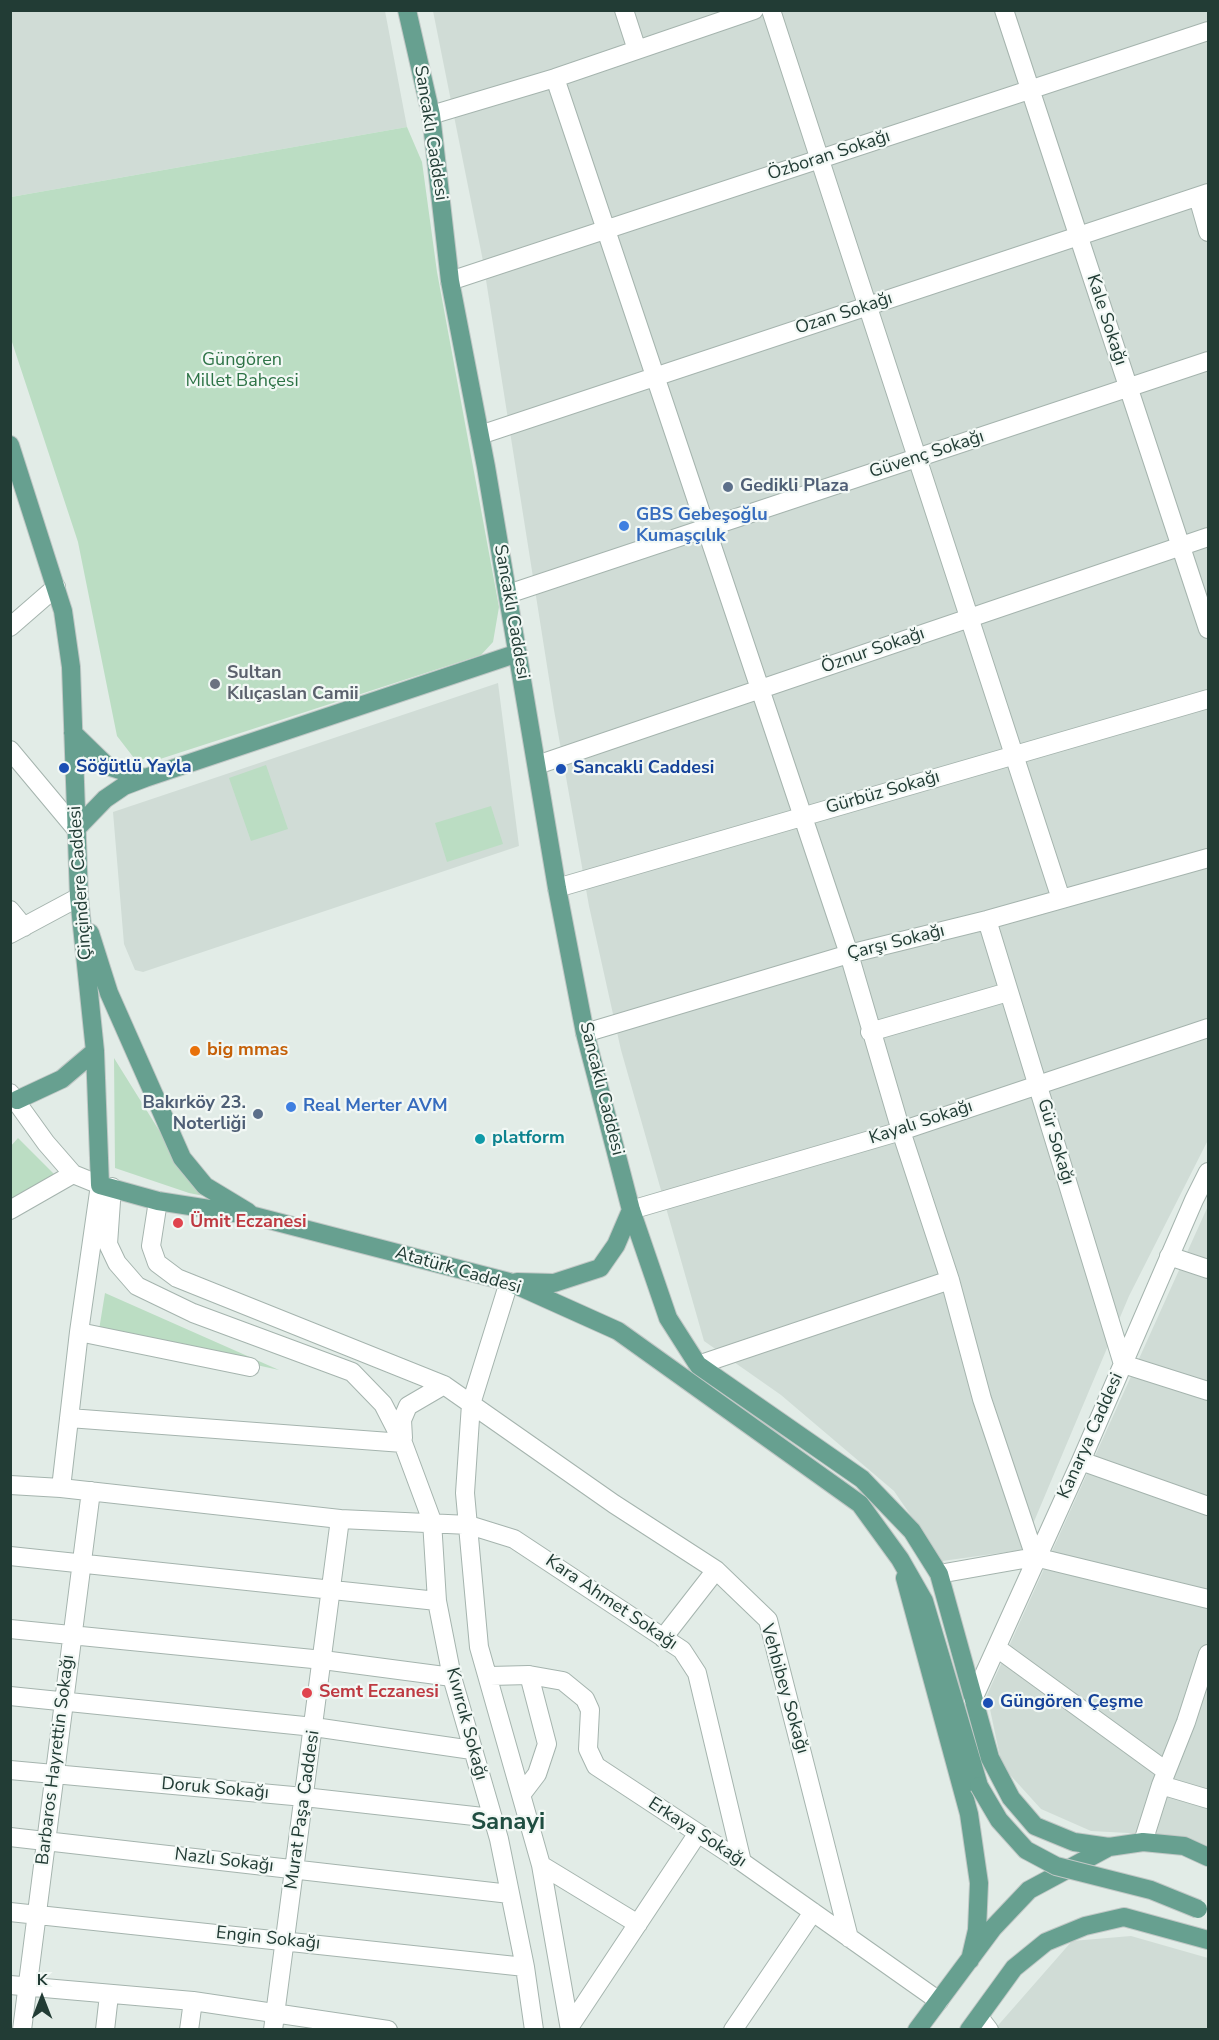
<!DOCTYPE html>
<meta charset="utf-8">
<style>
body{margin:0}
#map{position:relative;width:1219px;height:2040px;overflow:hidden;background:#e2ece7;font-family:"Nunito Sans",sans-serif}
canvas{display:block}
.frame{position:absolute;inset:0;border:12px solid #223c35;pointer-events:none}
.north{position:absolute;left:12px;top:1968px;width:60px;height:60px;-webkit-text-stroke:4px #f2f8f5;paint-order:stroke;rotate:0deg;font-size:16px;font-weight:700;line-height:24px;text-align:center;color:#223c35}
.north::after{content:'';display:block;margin:auto;width:21px;height:27px;background:#223c35;clip-path:polygon(50% 0,100% 100%,50% 72%,0 100%)}
</style>
<div id="map">
<canvas width="1219" height="2040"></canvas>
<div class="frame"></div>
<div class="north">K</div>
</div>
<script>
const g = document.querySelector('canvas').getContext('2d');
g.lineJoin = 'round';
function fillPath(path, color) { g.fillStyle = color; g.fill(path, 'evenodd'); }
const toPath = rows => new Path2D(rows.map(r => 'M' + r).join(''));
function stroke(path, color, width, dash) { g.strokeStyle = color; g.lineWidth = width; g.lineCap = dash ? 'butt' : 'round'; g.setLineDash(dash || []); g.stroke(path); }
function label(font, color, halo, rows, align = 'center') {
  g.font = font + ' "Nunito Sans",sans-serif'; g.lineWidth = 4.5; g.setLineDash([]); g.textBaseline = 'middle'; g.strokeStyle = halo; g.fillStyle = color; for (const [text, x, y, turn = 0] of rows) {
    g.save(); g.translate(x, y); g.rotate((+turn || 0) * Math.PI / 180); g.textAlign = isNaN(turn) ? turn : align; if (halo) g.strokeText(text, 0, 0); g.fillText(text, 0, 0); g.restore();
  }
}
const built = toPath([
 [11,10,385,11,407,127,11,197],
 [433,11,1208,11,1208,1140,1129,1296,1022,1550,942,1561,894,1491,781,1395,704,1341,621,1050,589,906,554,710,483,261],
 [498,683,519,846,143,972,135,970,124,944,113,812],
 [1208,1206,1208,1849,1184,1836,1091,1831,1041,1809,1002,1766,987,1695],
 [1131,1936,1208,1958,1208,2029,994,2030,1072,1941]
]);
const green = toPath([
 [407,127,422,162,437,272,499,607,493,642,481,655,157,760,134,758,117,736,78,542,11,339,11,197],
 [266,765,288,829,251,841,229,778],
 [491,806,503,844,447,862,435,823],
 [114,1058,170,1148,209,1197,189,1193,115,1168],
 [18,1138,58,1178,11,1204,10,1147],
 [105,1293,279,1370,99,1330]
]);
const minor = toPath([
 [624,10,637,50],
 [771,10,1061,899],
 [1004,10,1208,629],
 [555,78,849,954,901,1131,950,1280,982,1399,1035,1557],
 [431,115,555,78,754,10],
 [1198,197,1208,232],
 [450,281,1208,31],
 [480,435,1208,193],
 [508,594,1208,361],
 [10,627,56,587],
 [10,750,76,829],
 [537,765,1208,537],
 [557,888,1208,699],
 [10,910,24,927],
 [987,920,1123,1364,1208,1391],
 [10,934,79,897],
 [870,1032,1008,992],
 [585,1033,849,954,987,920,1208,858],
 [10,1093,46,1143,73,1174,100,1185,79,1332,61,1488],
 [112,1187,108,1244,117,1263,137,1286,193,1313,352,1372,383,1404,403,1443,432,1521,437,1601,452,1677,499,1839,525,1967,534,2030],
 [158,1201,151,1246,157,1263,177,1278,444,1385,614,1504,716,1570,768,1620,849,1938],
 [10,1210,73,1174],
 [631,1210,901,1131,1208,1028],
 [1169,1256,1208,1269],
 [509,1282,471,1404,465,1493,479,1647,541,1865,570,2030],
 [79,1332,250,1367],
 [698,1365,950,1280],
 [69,1418,403,1443],
 [403,1438,402,1420,408,1406,444,1385],
 [1081,1461,1208,1506],
 [10,1485,61,1488,340,1519,469,1525,514,1539,682,1650,697,1673,742,1862],
 [10,1556,437,1601],
 [939,1574,1035,1557,1208,1599],
 [10,1629,323,1660,452,1677],
 [663,1638,716,1570],
 [997,1648,1166,1771],
 [490,1676,529,1675,563,1681,585,1699,590,1710,588,1749,596,1766,742,1862,939,2001],
 [10,1696,314,1727,472,1750],
 [973,1699,1081,1461,1194,1200,1208,1172],
 [10,1770,304,1797,492,1818],
 [1161,1785,1208,1799],
 [521,1795,537,1774,547,1744,529,1675],
 [10,1837,510,1894],
 [1143,1842,1161,1785,1186,1722,1208,1654],
 [541,1865,638,1924],
 [10,1912,525,1967],
 [10,1985,193,2001,388,2030],
 [979,2017,989,2030],
 [570,2026,698,1833],
 [22,2030,91,1491],
 [105,2030,109,1995],
 [189,2030,193,2001],
 [273,2030,340,1519],
 [733,2030,813,1912]
]);
const major = toPath([
 [407,10,431,115,450,281,486,467,557,888,585,1033,631,1210,668,1318,698,1365,862,1479,912,1531,939,1574,990,1758,1011,1798,1035,1826,1074,1842,1109,1847],
 [10,445,63,611,71,667,79,897,95,1051,100,1185,158,1201,254,1216,509,1282,618,1331,860,1504,900,1559,924,1601,979,1786],
 [73,733,107,766,145,778,124,786,105,799,76,829],
 [145,778,518,653],
 [90,933,109,993,182,1158,205,1186,248,1212],
 [17,1100,62,1079,95,1051],
 [517,1282,554,1283,600,1268,616,1245,631,1210],
 [905,1578,969,1814,979,1883,977,1930,970,1960],
 [917,2030,993,1928,1029,1890,1109,1847,1143,1842,1184,1846,1208,1857],
 [969,2030,1014,1968,1046,1942,1085,1926,1124,1917,1208,1940]
]);
const majorBridge = toPath([
 [979,1786,999,1820,1026,1850,1056,1866,1151,1890,1198,1909]
]);
const markers = [
 [728,487,6,"#5c6f8a"],
 [624,526,6,"#3f7fe0"],
 [215,684,6,"#6b7280"],
 [64,768,6,"#1a4fb4"],
 [561,769,6,"#1a4fb4"],
 [195,1051,6,"#e8710a"],
 [291,1107,6,"#3f7fe0"],
 [258,1114,6,"#5c6f8a"],
 [480,1139,6,"#0f9aa8"],
 [178,1223,6,"#e0444e"],
 [307,1693,6,"#e0444e"],
 [988,1703,6,"#1a4fb4"]
];
const streetNames = [
 ["Sancaklı Caddesi",430,133,81],
 ["Özboran Sokağı",829,156,-18],
 ["Ozan Sokağı",844,314,-18],
 ["Kale Sokağı",1106,320,72],
 ["Güvenç Sokağı",927,455,-18],
 ["Sancaklı Caddesi",511,612,80],
 ["Öznur Sokağı",873,651,-19],
 ["Gürbüz Sokağı",883,793,-16],
 ["Çinçindere Caddesi",81,883,-94],
 ["Çarşı Sokağı",896,943,-14],
 ["Sancaklı Caddesi",601,1089,76],
 ["Kayalı Sokağı",921,1123,-18],
 ["Gür Sokağı",1055,1142,73],
 ["Atatürk Caddesi",458,1271,16],
 ["Kanarya Caddesi",1091,1436,-66],
 ["Kara Ahmet Sokağı",611,1603,34],
 ["Vehbibey Sokağı",784,1689,74],
 ["Kıvırcık Sokağı",466,1724,75],
 ["Barbaros Hayrettin Sokağı",56,1760,-83],
 ["Doruk Sokağı",215,1789,5],
 ["Murat Paşa Caddesi",303,1810,-82],
 ["Erkaya Sokağı",697,1833,33],
 ["Nazlı Sokağı",224,1861,7],
 ["Engin Sokağı",268,1939,6]
];
const parkNames = [
 ["Güngören",242,361],
 ["Millet Bahçesi",242,382]
];
const serviceNames = [
 ["Gedikli Plaza",740,487],
 ["Bakırköy 23.",246,1104,"right"],
 ["Noterliği",246,1125,"right"]
];
const shopNames = [
 ["GBS Gebeşoğlu",636,516],
 ["Kumaşçılık",636,537],
 ["Real Merter AVM",303,1107]
];
const worshipNames = [
 ["Sultan",227,674],
 ["Kılıçaslan Camii",227,695]
];
const transitNames = [
 ["Söğütlü Yayla",76,768],
 ["Sancakli Caddesi",573,769],
 ["Güngören Çeşme",1000,1703]
];
const foodNames = [
 ["big mmas",207,1051]
];
const cultureNames = [
 ["platform",492,1139]
];
const healthNames = [
 ["Ümit Eczanesi",190,1223],
 ["Semt Eczanesi",319,1693]
];
const districtNames = [
 ["Sanayi",508,1823]
];
fillPath(built, '#d0dcd6');
fillPath(green, '#bbddc3');
stroke(minor, '#a5b4ae', 20);
stroke(major, '#c1c8c6', 20);
stroke(minor, '#fff', 18);
stroke(major, '#67a090', 18);
stroke(majorBridge, '#c1c8c6', 20, []);
stroke(majorBridge, '#67a090', 18);
for (const [x, y, r, color] of markers) { const dot = new Path2D(); dot.arc(x, y, r, 0, 2 * Math.PI); g.fillStyle = color; g.fill(dot); stroke(dot, '#f2f8f5', 2); }
label('18px', '#223c35', '#f2f8f5', streetNames);
label('18px', '#2d7346', '#f2f8f5', parkNames);
label('bold 18px', '#4e5e75', '#f2f8f5', serviceNames, 'left');
label('bold 18px', '#366cbe', '#f2f8f5', shopNames, 'left');
label('bold 18px', '#5b616d', '#f2f8f5', worshipNames, 'left');
label('bold 18px', '#164399', '#f2f8f5', transitNames, 'left');
label('bold 18px', '#c56008', '#f2f8f5', foodNames, 'left');
label('bold 18px', '#0d838f', '#f2f8f5', cultureNames, 'left');
label('bold 18px', '#be3a42', '#f2f8f5', healthNames, 'left');
label('bold 24px', '#1f4e41', '#f2f8f5', districtNames);
</script>
